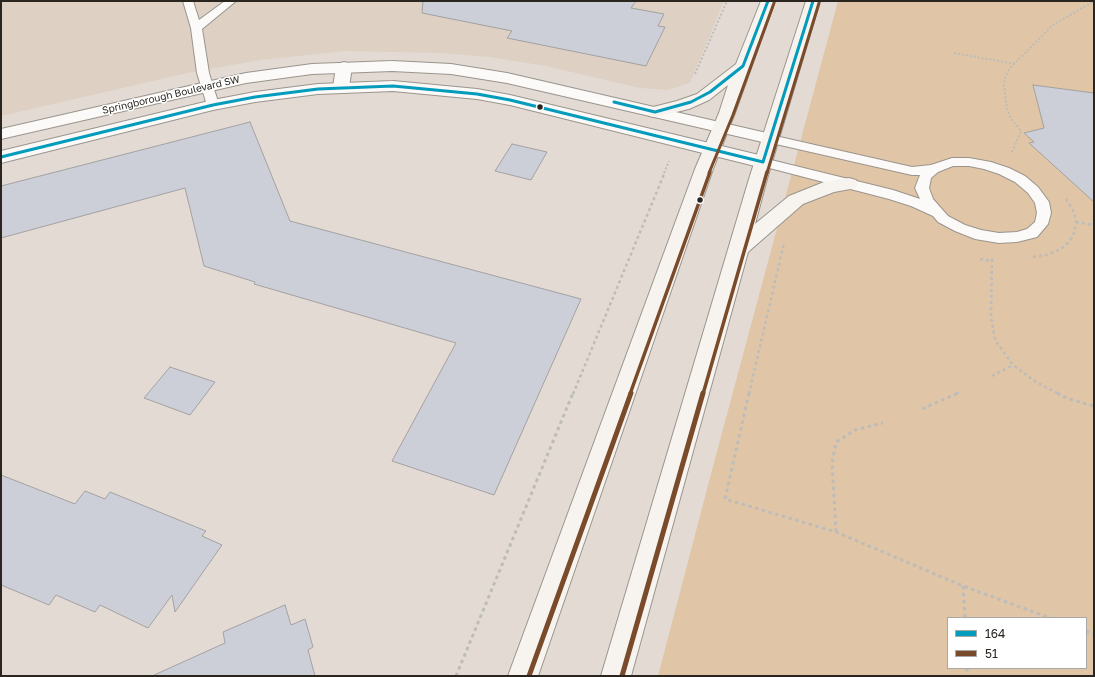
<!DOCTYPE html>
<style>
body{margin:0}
#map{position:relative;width:1095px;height:677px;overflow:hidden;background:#e3dbd3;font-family:"Golos Text",sans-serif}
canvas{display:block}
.frame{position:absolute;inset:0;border:2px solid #2a251f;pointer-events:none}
.legend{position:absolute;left:947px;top:617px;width:140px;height:52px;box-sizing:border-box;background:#fff;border:1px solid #aaa8a5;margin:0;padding:5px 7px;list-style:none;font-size:12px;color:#2a251f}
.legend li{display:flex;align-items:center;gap:8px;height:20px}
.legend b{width:20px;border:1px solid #aaa8a5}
</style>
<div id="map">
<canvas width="1095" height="677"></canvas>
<div class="frame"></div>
<ul class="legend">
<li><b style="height:5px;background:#049cbc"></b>164</li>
<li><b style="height:5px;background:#7a4b2a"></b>51</li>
</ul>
</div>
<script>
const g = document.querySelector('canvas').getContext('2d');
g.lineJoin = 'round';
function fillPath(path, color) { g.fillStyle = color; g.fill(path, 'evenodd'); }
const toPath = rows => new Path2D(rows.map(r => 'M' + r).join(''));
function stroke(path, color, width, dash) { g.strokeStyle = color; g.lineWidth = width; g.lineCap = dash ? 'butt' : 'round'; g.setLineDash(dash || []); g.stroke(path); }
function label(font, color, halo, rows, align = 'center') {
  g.font = font + ' "Golos Text",sans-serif'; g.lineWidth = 3; g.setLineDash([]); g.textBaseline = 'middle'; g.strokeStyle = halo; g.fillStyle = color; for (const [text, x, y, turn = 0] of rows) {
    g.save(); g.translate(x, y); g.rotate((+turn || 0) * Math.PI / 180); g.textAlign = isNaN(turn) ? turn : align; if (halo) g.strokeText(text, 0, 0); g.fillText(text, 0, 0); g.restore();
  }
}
const built = toPath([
 [1,1,724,1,690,83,668,90,640,88,546,66,489,57,440,53,345,51,261,60,192,72,1,116]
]);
const green = toPath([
 [838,1,1094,1,1094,676,658,676,712,470],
 [948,618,1086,618,1086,668,948,668]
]);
const building = toPath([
 [423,1,636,1,631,8,664,14,658,26,665,27,646,66,507,38,512,31,422,13,423,1],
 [1033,85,1094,93,1094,202,1029,143,1034,142,1024,133,1044,128,1033,85],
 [250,122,290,221,581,299,494,495,392,461,456,343,254,284,255,282,204,266,185,188,1,238,1,186,250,122],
 [512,144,547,152,531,180,495,171,512,144],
 [170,367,215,382,190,415,144,398,170,367],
 [1,475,75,504,85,491,105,499,110,492,206,531,202,536,222,545,175,612,172,595,148,628,100,605,95,612,56,595,49,605,1,585,1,475],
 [285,605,291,625,305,619,313,647,308,650,315,676,152,676,225,643,223,632,285,605]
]);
const pathFar2 = toPath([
 [954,53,1015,64],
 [695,74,727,1],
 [1012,152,1021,131,1011,119,1007,109,1004,85,1005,78,1010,68,1053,25,1094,1],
 [664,173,669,161]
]);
const pathFar1 = toPath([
 [1076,222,1094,225],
 [1033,257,1046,255,1059,250,1069,242,1074,233,1076,222,1074,212,1066,199],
 [980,259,992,261],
 [992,259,991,316,995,340,1013,365,1036,382,1059,394],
 [992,376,1013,365],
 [573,394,665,172],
 [749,394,784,243],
 [956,394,960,392]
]);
const path = toPath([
 [749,393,725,499,836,532,963,586,1050,618],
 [1057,393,1069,399,1094,406],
 [922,409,958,393],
 [836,532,832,463,836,442,855,430,883,423],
 [963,586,965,618],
 [1086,631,1094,634],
 [967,668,967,676],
 [456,676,573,393]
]);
const service = toPath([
 [183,1,193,1,199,20,225,1,236,1,202,29,209,73,219,105,217,108,209,108,207,105,197,73,191,28,183,1],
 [771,135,912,167,931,165,952,158,969,158,991,162,1009,168,1025,176,1038,187,1049,202,1051,213,1048,224,1037,237,1017,242,999,243,975,239,955,231,938,222,933,216,911,206,889,199,758,165,756,162,758,159,763,158,893,190,920,199,915,188,920,175,912,175,767,142,765,139,767,136,771,135],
 [953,166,969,166,984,169,999,174,1015,182,1028,193,1035,203,1037,213,1035,222,1027,229,1017,232,999,233,981,230,965,225,948,216,933,199,929,188,931,178,938,172,953,166]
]);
const minor = toPath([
 [344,62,350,64,352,67,349,87,347,90,341,92,335,90,333,87,336,67,338,64,344,62]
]);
const tertiary = toPath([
 [392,61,451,64,507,73,771,134,777,135,780,139,777,143,771,144,507,83,451,74,392,71,312,74,246,83,1,139,1,129,246,73,312,64,392,61],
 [393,81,477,89,510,95,763,156,769,158,772,162,769,166,763,168,510,105,477,99,393,91,318,94,255,102,213,110,1,163,1,151,213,100,255,92,318,84,393,81]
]);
const secondary = toPath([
 [761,1,775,1,735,113,713,169,538,676,508,676,695,169,719,113,728,85,709,100,689,109,655,117,649,116,647,112,649,108,677,101,697,94,736,64,761,1],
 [806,1,820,1,767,179,755,224,789,196,824,182,849,178,856,180,858,184,856,188,834,192,803,204,748,252,631,676,601,676,749,179,806,1]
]);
const bus1 = toPath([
 [614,102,655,112,691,102,710,92,743,66,768,1],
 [1,157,213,105,255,97,318,89,393,86,477,94,510,100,763,162,813,1]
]);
const bus2Far2 = toPath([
 [709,173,733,115,774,3],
 [767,173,819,3]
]);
const bus2Far1 = toPath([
 [630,394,710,172],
 [703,394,767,172]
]);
const bus2 = toPath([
 [529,676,631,393],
 [622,676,703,393]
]);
const markers = [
 [540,107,3.5,"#2a251f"],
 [700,200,3.5,"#2a251f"]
];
const farStreetnames = [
 ["Springborough Boulevard SW",171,95,-13]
];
fillPath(built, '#ded0c2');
fillPath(green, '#e0c6a6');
fillPath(building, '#ccced8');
stroke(building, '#a3a1a1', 1);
stroke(service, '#9a948d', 2);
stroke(minor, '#9a948d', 2);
stroke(tertiary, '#9a948d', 2);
stroke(secondary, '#9a948d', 2);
stroke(pathFar2, '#bebcb8', 2, [2, 2]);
stroke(pathFar1, '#bebcb8', 2.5, [3, 3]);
stroke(path, '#bebcb8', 3, [3.5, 3.5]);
fillPath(service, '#fbfaf8');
fillPath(minor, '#fbfaf8');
fillPath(tertiary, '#fbfaf8');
fillPath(secondary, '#f7f4f0');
stroke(bus1, '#049cbc', 3);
stroke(bus2Far2, '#7a4b2a', 3);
stroke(bus2Far1, '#7a4b2a', 3.5);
stroke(bus2, '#7a4b2a', 5);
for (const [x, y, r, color] of markers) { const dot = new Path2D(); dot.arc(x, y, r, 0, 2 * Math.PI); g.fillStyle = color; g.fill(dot); stroke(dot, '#fff', 1.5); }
label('10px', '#2a251f', '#fff', farStreetnames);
</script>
